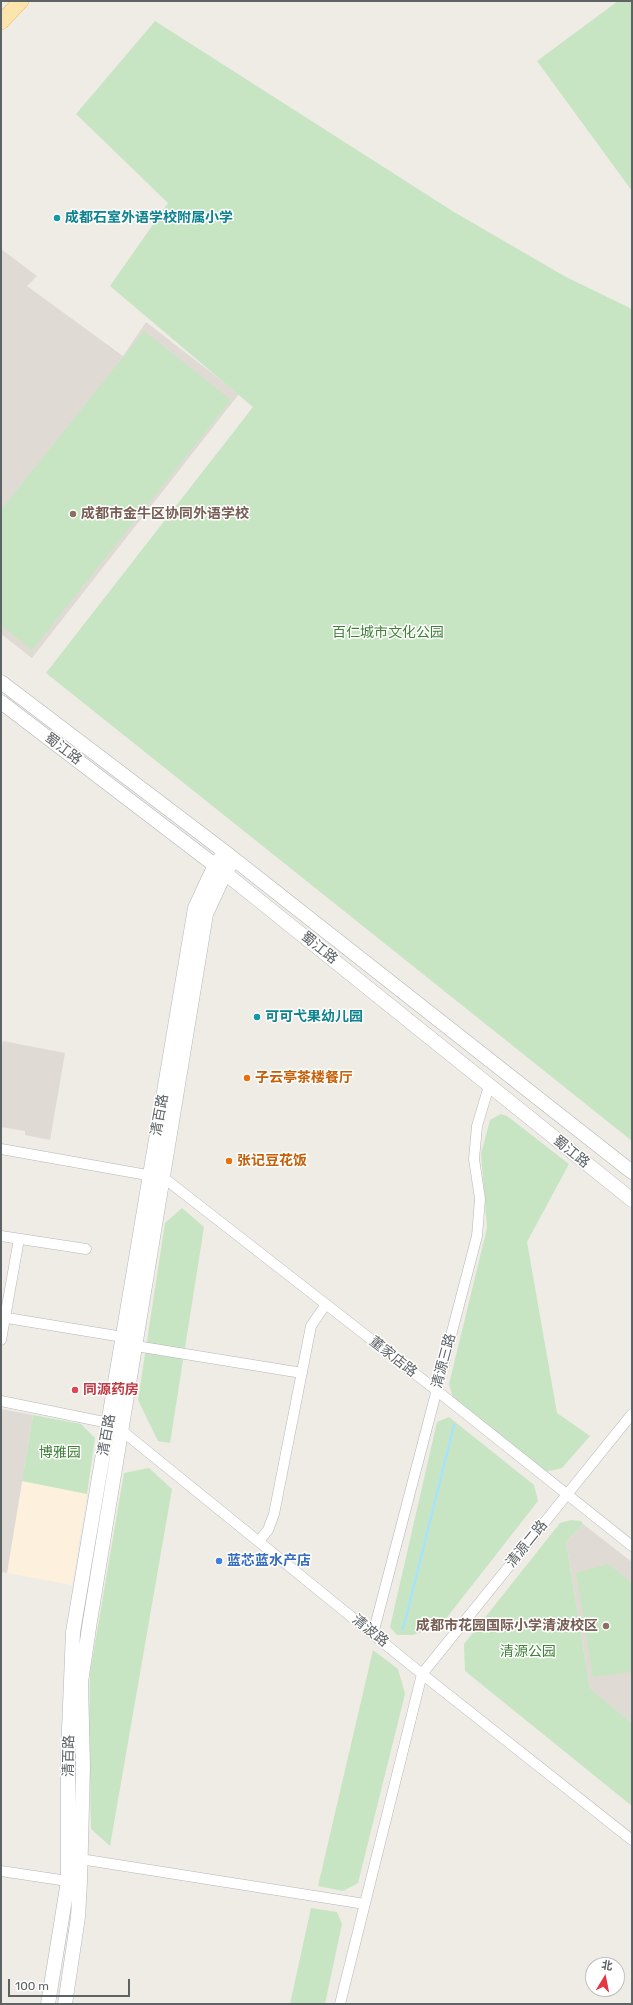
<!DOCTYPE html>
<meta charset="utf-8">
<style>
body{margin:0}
#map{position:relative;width:633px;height:2005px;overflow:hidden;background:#efebe5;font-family:Rubik,"Noto Sans SC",sans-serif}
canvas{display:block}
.frame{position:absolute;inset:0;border:2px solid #5d6265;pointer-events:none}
.north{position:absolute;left:585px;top:1957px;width:40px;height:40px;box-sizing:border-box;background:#fff;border:1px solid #bec0c1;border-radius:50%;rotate:10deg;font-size:11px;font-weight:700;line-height:16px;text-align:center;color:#5d6265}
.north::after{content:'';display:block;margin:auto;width:14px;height:18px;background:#e33742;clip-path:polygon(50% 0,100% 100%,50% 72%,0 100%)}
.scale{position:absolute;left:8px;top:1979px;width:122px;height:18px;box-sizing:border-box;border:2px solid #5d6265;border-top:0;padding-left:5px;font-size:12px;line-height:14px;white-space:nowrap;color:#5d6265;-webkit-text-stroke:3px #fff;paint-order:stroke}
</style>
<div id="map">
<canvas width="633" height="2005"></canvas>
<div class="frame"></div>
<div class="north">北</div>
<div class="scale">100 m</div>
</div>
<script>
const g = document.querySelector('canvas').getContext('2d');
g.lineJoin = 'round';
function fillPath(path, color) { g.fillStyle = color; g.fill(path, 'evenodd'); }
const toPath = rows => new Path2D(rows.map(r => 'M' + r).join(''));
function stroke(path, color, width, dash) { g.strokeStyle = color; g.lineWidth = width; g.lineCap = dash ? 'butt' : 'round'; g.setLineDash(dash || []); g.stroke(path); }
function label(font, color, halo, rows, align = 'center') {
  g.font = font + ' Rubik,"Noto Sans SC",sans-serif'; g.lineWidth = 3; g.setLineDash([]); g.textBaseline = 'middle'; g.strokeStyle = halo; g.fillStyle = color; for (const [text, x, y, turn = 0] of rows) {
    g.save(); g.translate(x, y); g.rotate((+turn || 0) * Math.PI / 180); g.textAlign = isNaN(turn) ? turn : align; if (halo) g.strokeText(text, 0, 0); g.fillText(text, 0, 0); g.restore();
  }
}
const commercial = toPath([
 [22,1481,87,1494,72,1585,7,1573]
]);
const education = toPath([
 [1,249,37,276,27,286,123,356,146,322,239,394,32,658,1,634],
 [3,1041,65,1053,50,1140,25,1135,25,1131,1,1127,1,1052],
 [1,1409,33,1415,7,1573,1,1572],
 [583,1524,632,1562,632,1723,590,1690,566,1542]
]);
const green = toPath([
 [618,1,632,1,632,191,537,61],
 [155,21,454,212,566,277,632,309,632,1141,46,673,253,407,110,286,168,203,76,114],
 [144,331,231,400,32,650,1,625,1,510],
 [501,1114,507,1116,569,1164,527,1242,557,1413,590,1436,562,1468,545,1472,453,1398,449,1384,487,1228,481,1154,490,1120],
 [182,1208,204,1227,170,1443,158,1441,138,1400,165,1223],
 [33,1415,81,1424,95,1438,87,1494,22,1481],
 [449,1417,534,1485,538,1501,441,1625,413,1635,397,1635,390,1627,437,1422],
 [149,1468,172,1489,110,1846,91,1829,89,1729,90,1673,124,1473],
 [571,1520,581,1521,583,1524,566,1542,590,1689,632,1723,632,1806,465,1671,464,1644,560,1523],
 [608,1564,632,1583,632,1672,593,1677,576,1573],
 [373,1650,398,1669,405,1694,358,1883,343,1891,318,1886],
 [311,1908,337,1912,342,1924,325,2004,290,2004]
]);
const stream = toPath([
 [403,1629,454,1425]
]);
const street = toPath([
 [1,1149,164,1178,436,1390,632,1546],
 [1,1236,86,1249],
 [1,1317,123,1337],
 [1,1340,19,1239],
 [136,1346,302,1373],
 [1,1401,109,1423,121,1430,422,1674,632,1840],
 [259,1541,268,1530,274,1514,311,1326,326,1304],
 [373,1634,477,1236,480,1199,474,1159,477,1126,489,1086],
 [74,1858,365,1904],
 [1,1871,74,1882],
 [340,2004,422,1674,632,1414]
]);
const secondary = toPath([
 [1,682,225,852,632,1172],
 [1,702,225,873,632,1200],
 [48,2004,68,1881,68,1754,73,1632,195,908,215,865,225,852],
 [65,2004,78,1917,80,1882,83,1767,81,1682,90,1621,206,914,225,873,234,860]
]);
const primary = toPath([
 [1,22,21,1]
]);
const markers = [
 [57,218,4,"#0f9aa8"],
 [73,514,4,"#8d6e63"],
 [257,1017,4,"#0f9aa8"],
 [247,1078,4,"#e8710a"],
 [229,1161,4,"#e8710a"],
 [75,1390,4,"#e0444e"],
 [219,1561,4,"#3f7fe0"],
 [606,1626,4,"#8d6e63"]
];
const cultureNames = [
 ["成都石室外语学校附属小学",65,218],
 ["可可弋果幼儿园",265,1017]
];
const educationNames = [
 ["成都市金牛区协同外语学校",81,514],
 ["成都市花园国际小学清波校区",598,1626,"right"]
];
const parkNames = [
 ["百仁城市文化公园",388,633],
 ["博雅园",60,1453],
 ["清源公园",528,1652]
];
const streetNames = [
 ["蜀江路",63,749,37],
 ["蜀江路",319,948,39],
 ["清百路",160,1115,-80],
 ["蜀江路",571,1152,39],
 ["董家店路",393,1357,38],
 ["清源三路",444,1361,-75],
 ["清百路",107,1435,-80],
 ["清源二路",527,1544,-51],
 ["清波路",370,1631,39],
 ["清百路",69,1756,-89]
];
const foodNames = [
 ["子云亭茶楼餐厅",255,1078],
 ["张记豆花饭",237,1161]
];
const healthNames = [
 ["同源药房",83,1390]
];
const shopNames = [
 ["蓝芯蓝水产店",227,1561]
];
fillPath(commercial, '#fdf1dd');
fillPath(education, '#dfdbd4');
fillPath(green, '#c8e5c3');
stroke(stream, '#a8e3fc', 2.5);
stroke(street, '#b3b6ba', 11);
stroke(secondary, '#b2b6ba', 15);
stroke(primary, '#edb261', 16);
stroke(street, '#fff', 10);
stroke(secondary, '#fff', 14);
stroke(primary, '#fce4ad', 15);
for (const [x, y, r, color] of markers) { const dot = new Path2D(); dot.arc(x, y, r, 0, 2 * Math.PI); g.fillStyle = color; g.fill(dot); stroke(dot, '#fff', 1.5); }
label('bold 14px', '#0d838f', '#fff', cultureNames, 'left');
label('bold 14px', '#785e54', '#fff', educationNames, 'left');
label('14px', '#3f8237', '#fff', parkNames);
label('14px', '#5d6265', '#fff', streetNames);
label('bold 14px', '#c56008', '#fff', foodNames, 'left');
label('bold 14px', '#be3a42', '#fff', healthNames, 'left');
label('bold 14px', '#366cbe', '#fff', shopNames, 'left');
</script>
